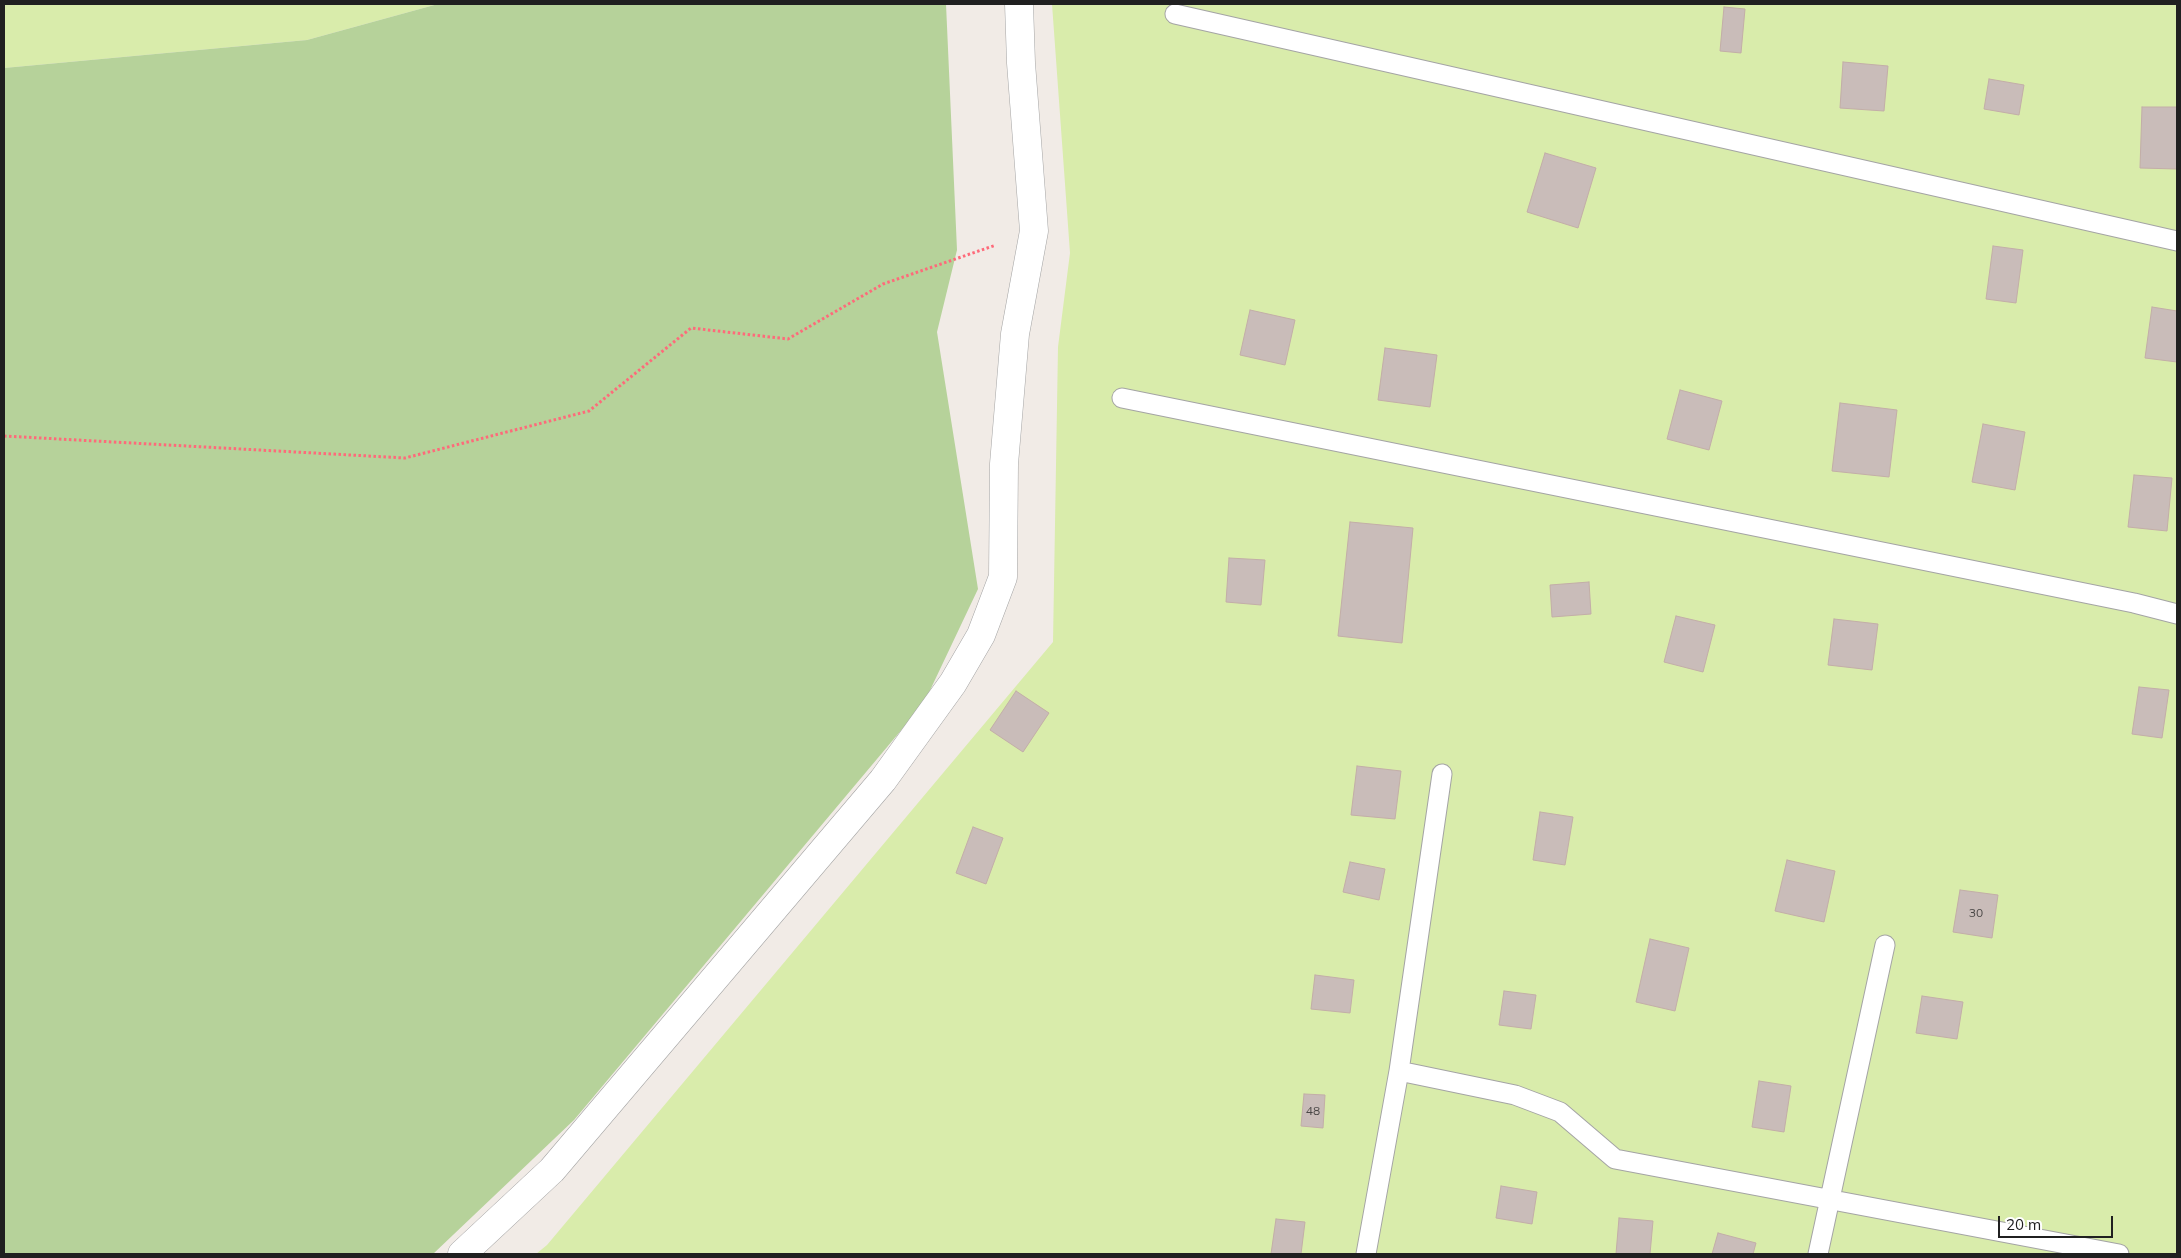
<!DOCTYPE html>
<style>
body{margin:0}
#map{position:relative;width:2181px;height:1258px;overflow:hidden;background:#f1ebe6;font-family:Mulish,sans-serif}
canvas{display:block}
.frame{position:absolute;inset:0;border:5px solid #202020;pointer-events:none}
.scale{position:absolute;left:1998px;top:1216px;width:115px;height:22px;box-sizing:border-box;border:2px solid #202020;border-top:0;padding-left:6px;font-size:15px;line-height:18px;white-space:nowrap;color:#202020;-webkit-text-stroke:4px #fff;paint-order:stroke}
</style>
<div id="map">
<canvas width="2181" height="1258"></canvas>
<div class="frame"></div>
<div class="scale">20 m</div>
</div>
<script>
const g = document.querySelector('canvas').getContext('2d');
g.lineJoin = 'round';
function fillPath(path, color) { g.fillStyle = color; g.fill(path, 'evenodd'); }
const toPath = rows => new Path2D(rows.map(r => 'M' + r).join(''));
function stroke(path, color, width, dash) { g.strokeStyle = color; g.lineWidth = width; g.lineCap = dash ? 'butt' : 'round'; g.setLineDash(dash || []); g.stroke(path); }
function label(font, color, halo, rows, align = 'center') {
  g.font = font + ' Mulish,sans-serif'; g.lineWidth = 4; g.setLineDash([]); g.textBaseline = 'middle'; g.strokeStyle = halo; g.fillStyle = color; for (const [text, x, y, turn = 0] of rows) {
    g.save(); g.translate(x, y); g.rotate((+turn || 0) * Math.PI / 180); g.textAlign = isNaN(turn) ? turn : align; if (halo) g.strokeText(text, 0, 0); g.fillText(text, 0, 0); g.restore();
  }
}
const grass = toPath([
 [4,4,438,4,307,40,4,68],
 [1052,4,2177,4,2177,1254,536,1254,547,1245,1053,642,1058,347,1070,253]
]);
const forest = toPath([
 [438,4,946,4,957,250,937,332,978,589,924,703,574,1120,433,1254,4,1254,4,68,307,40]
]);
const building = toPath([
 [1724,7,1745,9,1741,53,1720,51,1724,7],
 [1843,62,1888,66,1884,111,1840,108,1843,62],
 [1989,79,2024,85,2019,115,1984,109,1989,79],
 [2142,107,2177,107,2177,169,2140,168,2142,107],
 [1545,153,1596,168,1578,228,1527,212,1545,153],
 [1993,246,2023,250,2016,303,1986,299,1993,246],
 [2152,307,2177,311,2177,362,2145,358,2152,307],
 [1250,310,1295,320,1285,365,1240,355,1250,310],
 [1385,348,1437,355,1430,407,1378,400,1385,348],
 [1680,390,1722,401,1709,450,1667,439,1680,390],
 [1840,403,1897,410,1889,477,1832,471,1840,403],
 [1983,424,2025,432,2015,490,1972,482,1983,424],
 [2134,475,2172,478,2167,531,2128,527,2134,475],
 [1350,522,1413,528,1402,643,1338,636,1350,522],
 [1229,558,1265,560,1261,605,1226,602,1229,558],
 [1589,582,1591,614,1552,617,1550,585,1589,582],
 [1676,616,1715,625,1703,672,1664,662,1676,616],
 [1834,619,1878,624,1872,670,1828,665,1834,619],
 [2139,687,2169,690,2162,738,2132,734,2139,687],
 [1016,691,1049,713,1023,752,990,730,1016,691],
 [1357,766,1401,771,1395,819,1351,815,1357,766],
 [1540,812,1573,817,1565,865,1533,860,1540,812],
 [973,827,1003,838,986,884,956,873,973,827],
 [1787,860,1835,871,1824,922,1775,911,1787,860],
 [1350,862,1385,869,1379,900,1343,892,1350,862],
 [1960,890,1998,895,1992,938,1953,932,1960,890],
 [1650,939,1689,948,1675,1011,1636,1002,1650,939],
 [1315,975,1354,980,1350,1013,1311,1009,1315,975],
 [1504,991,1536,995,1531,1029,1499,1025,1504,991],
 [1922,996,1963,1002,1957,1039,1916,1033,1922,996],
 [1759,1081,1791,1086,1784,1132,1752,1127,1759,1081],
 [1304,1094,1325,1095,1323,1128,1301,1126,1304,1094],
 [1501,1186,1537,1192,1532,1224,1496,1218,1501,1186],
 [1619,1218,1653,1221,1650,1254,1616,1254,1619,1218],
 [1276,1219,1305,1222,1301,1254,1271,1254,1276,1219],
 [1718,1233,1756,1243,1753,1254,1712,1254,1718,1233]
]);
const path = toPath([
 [4,436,405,458,589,411,691,328,788,339,883,284,996,245]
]);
const lane = toPath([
 [1175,14,2177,241],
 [1122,398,2134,603,2177,614],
 [1399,1071,1442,774],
 [1366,1254,1399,1071,1515,1095,1560,1112,1615,1159,2119,1254],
 [1818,1254,1885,945]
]);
const street = toPath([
 [462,1254,552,1170,883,780,953,683,981,635,1003,577,1004,464,1015,334,1034,231,1021,63,1019,4]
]);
const numberNames = [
 ["30",1976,913],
 ["48",1313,1111]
];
fillPath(grass, '#d9ecab');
fillPath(forest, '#b6d29a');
fillPath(building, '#c9bcb9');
stroke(building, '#c3aea8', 1);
stroke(lane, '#a4a4a4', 21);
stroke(street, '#a4a4a4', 29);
stroke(path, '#fe6a7a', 3, [2.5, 2.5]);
stroke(lane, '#fff', 19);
stroke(street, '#fff', 28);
label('12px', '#4a4746', null, numberNames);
</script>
